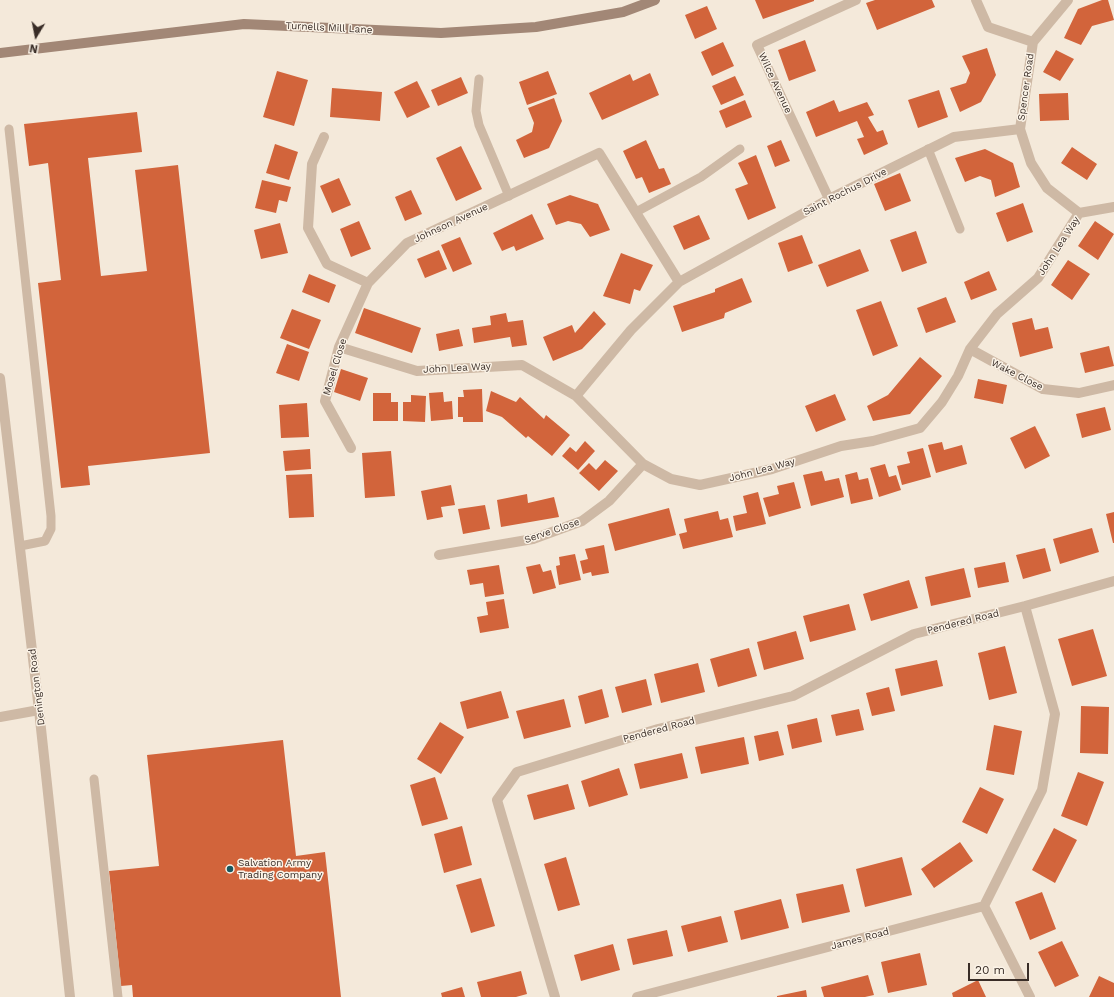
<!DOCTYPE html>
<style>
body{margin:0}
#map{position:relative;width:1114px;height:997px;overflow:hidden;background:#f4e9da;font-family:"Work Sans",sans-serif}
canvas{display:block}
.north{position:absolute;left:16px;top:16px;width:40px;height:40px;-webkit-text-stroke:3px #fbf3e7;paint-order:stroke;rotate:190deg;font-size:11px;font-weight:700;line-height:16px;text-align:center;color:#392d27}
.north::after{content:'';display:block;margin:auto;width:14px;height:18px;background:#392d27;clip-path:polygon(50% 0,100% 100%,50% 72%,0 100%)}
.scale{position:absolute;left:968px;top:963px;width:61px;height:18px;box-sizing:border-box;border:2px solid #392d27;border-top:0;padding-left:5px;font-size:12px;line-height:14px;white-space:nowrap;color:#392d27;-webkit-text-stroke:3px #fbf3e7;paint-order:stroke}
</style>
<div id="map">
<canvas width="1114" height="997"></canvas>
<div class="north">N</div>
<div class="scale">20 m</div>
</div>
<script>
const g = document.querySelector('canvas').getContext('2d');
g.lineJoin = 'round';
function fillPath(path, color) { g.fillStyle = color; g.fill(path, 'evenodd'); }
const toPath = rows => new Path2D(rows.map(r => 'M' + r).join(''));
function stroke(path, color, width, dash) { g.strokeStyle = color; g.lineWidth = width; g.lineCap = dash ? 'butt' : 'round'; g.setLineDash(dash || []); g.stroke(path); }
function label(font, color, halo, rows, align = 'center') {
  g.font = font + ' "Work Sans",sans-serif'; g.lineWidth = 3; g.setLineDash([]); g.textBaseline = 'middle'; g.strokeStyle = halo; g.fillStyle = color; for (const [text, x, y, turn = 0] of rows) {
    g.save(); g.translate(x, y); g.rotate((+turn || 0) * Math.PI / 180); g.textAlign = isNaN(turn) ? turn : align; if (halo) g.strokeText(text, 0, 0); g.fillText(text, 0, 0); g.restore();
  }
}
const building = toPath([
 [755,0,814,0,814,1,763,19],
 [875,0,932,0,935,7,877,30,866,3],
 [1102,0,1108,0,1114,20,1092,26,1081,45,1064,38,1078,9],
 [707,6,717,29,695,39,685,15],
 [805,40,816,71,789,81,778,50],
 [723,42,734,66,712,76,701,52],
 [987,48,996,75,981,102,960,112,950,88,966,83,970,73,962,56],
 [1056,50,1074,59,1060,81,1043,72],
 [277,71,308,80,294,126,263,117],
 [548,71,557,94,527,105,519,82],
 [650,73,659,95,602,120,589,93,630,74,633,81],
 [735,76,744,95,721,105,712,86],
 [461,77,468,93,438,106,431,90],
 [417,81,430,107,407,118,394,92],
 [332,88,382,92,380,121,330,117],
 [939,90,948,117,918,128,908,100],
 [1068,93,1069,120,1040,121,1039,94],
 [554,98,562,121,549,148,524,158,516,140,532,132,534,123,528,108],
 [745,100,752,117,726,128,719,111],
 [834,100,839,112,867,102,874,115,868,117,877,132,883,130,888,144,864,155,857,139,864,137,857,121,816,137,806,112],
 [137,112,142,152,88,158,101,276,147,271,135,170,178,165,210,453,88,466,90,485,61,488,38,283,61,280,48,163,29,166,24,124],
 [646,140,659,169,664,168,671,184,649,193,642,177,636,179,623,151],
 [781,140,790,161,775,167,767,146],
 [275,144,298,152,289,180,266,173],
 [461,146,482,189,456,201,436,158],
 [1072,147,1097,164,1087,180,1061,163],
 [985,149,1013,163,1020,187,995,197,991,180,980,176,965,182,955,158],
 [756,155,776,208,748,220,735,189,748,184,738,163],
 [900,173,911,201,885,211,874,184],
 [339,178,351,205,332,213,320,186],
 [262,180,291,187,287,202,279,200,276,213,255,208],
 [411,190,422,214,405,221,395,197],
 [570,195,598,204,610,230,590,237,581,224,568,221,556,225,547,204],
 [1023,203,1033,232,1007,242,996,213],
 [532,214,544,239,516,251,514,246,502,251,493,233],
 [699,215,710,239,684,250,673,226],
 [359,221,371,249,351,257,340,229],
 [1095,221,1114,234,1098,260,1078,246],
 [280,223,288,253,261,259,254,230],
 [916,231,927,263,902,272,890,240],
 [802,235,813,263,788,272,778,243],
 [460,237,472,264,453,272,441,245],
 [860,249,869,271,827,287,818,265],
 [439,250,447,269,425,278,417,259],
 [621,253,653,265,640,291,634,289,630,304,603,296],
 [1068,260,1090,274,1072,300,1051,285],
 [989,271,997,290,971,300,964,282],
 [309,274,336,285,329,303,302,292],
 [742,278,752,302,725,313,724,318,682,332,673,306,715,292,715,289],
 [946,297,956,322,926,333,917,308],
 [881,301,898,346,873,356,856,310],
 [364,308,421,328,412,353,355,333],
 [292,309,321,320,309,349,280,338],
 [594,311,606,324,582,349,553,361,543,337,572,325,575,333],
 [506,313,508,322,523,320,527,345,512,347,510,337,474,343,472,328,491,325,490,316],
 [1032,318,1035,330,1048,327,1053,348,1020,357,1012,323],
 [459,329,463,346,439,351,436,334],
 [287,344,309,352,299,381,276,373],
 [1109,346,1114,366,1085,373,1080,353],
 [920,357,942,376,910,414,873,421,867,406,888,395],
 [341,369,368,378,360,401,334,392],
 [978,379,1007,385,1003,404,974,398],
 [482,389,483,422,463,422,463,417,458,417,458,397,464,397,463,390],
 [491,391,516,402,520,397,544,419,546,415,570,435,552,456,528,436,526,438,502,417,486,411],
 [443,392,444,402,452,401,453,419,431,421,429,393],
 [373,393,391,393,391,402,398,402,398,421,373,421],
 [835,394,846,420,816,432,805,406],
 [411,395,426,396,425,422,403,421,403,402,411,402],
 [307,403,309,437,281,438,279,405],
 [1105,407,1111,430,1082,438,1076,414],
 [1035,426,1050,456,1025,469,1010,438],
 [585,441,595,451,578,470,562,456,570,447,576,452],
 [942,442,944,450,962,445,967,464,936,473,928,445],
 [923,448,931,477,902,485,897,466,910,463,907,452],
 [310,449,311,469,285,471,283,451],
 [391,451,395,496,365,498,362,453],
 [605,460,618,471,599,491,579,473,589,463,596,470],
 [885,464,889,477,896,475,901,490,879,497,870,468],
 [822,471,825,481,839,478,844,497,811,506,803,475],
 [857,472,859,480,868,478,873,499,851,504,845,475],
 [312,474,314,517,289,518,286,475],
 [794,482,801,508,769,517,763,498,779,494,777,486],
 [451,485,455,505,441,507,443,517,427,520,421,491],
 [758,492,766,524,736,531,733,516,747,513,743,496],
 [527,494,528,503,554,497,559,517,501,527,497,500],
 [485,505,490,529,463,534,458,509],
 [669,508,676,535,615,551,608,524],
 [718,511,720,520,728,518,733,537,683,549,679,534,687,532,684,519],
 [1114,512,1114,543,1113,543,1106,514],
 [1092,528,1099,552,1060,564,1053,539],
 [604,545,609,573,592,576,591,572,583,574,580,561,588,559,585,549],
 [1045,548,1051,571,1023,579,1016,555],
 [575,554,581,580,559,585,556,566,560,565,559,557],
 [1005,562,1009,582,978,588,974,568],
 [540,564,543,572,551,570,556,588,533,594,526,567],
 [499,565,504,594,485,597,483,583,470,585,467,570],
 [964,568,971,597,931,606,925,577],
 [909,580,918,608,871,621,863,594],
 [504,599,509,628,480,633,477,617,488,615,486,602],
 [849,604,856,630,810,642,803,616],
 [1093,629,1107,676,1072,686,1058,639],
 [796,631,804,659,764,670,757,642],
 [1005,646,1017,693,989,700,978,653],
 [749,648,757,676,718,687,710,659],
 [937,660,943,686,901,696,895,669],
 [698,663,705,692,661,703,654,674],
 [646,679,652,705,622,713,615,687],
 [889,687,895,711,872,716,866,693],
 [602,689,609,717,585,724,578,696],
 [501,691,509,718,467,729,460,702],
 [564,699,571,727,524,739,516,711],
 [1081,706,1109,707,1108,754,1080,753],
 [859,709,864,730,836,736,831,715],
 [817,718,822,742,792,749,787,725],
 [440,722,464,737,441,774,417,759],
 [994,725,1022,731,1014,775,986,770],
 [778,731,784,755,759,761,754,736],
 [744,737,749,764,701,774,695,747],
 [283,740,296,856,325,852,341,997,133,997,132,985,121,986,109,871,159,866,147,755],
 [682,753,688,778,640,789,634,764],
 [619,768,628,795,589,807,581,781],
 [1078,772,1104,782,1087,826,1061,816],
 [435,777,448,819,422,826,410,785],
 [568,784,575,809,534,820,527,795],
 [980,787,1004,799,987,834,962,822],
 [462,826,472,865,444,873,434,834],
 [1054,828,1077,840,1055,883,1032,870],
 [960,842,973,861,934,888,921,869],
 [566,857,580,905,558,911,544,864],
 [902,857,912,895,865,907,856,869],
 [481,878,495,926,471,933,456,885],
 [843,884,850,912,802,923,796,894],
 [1042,892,1056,929,1030,940,1015,902],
 [781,899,789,928,741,940,734,911],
 [721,916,728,942,688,952,681,926],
 [667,930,673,956,633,965,627,939],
 [1062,941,1079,976,1055,987,1038,952],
 [613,944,620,970,581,981,574,955],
 [920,953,927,985,888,993,881,962],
 [521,971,527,994,516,997,481,997,477,982],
 [868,975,874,995,865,997,824,997,821,987],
 [1099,976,1114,983,1114,997,1089,997],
 [978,980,986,997,953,997,952,993],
 [462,987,465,997,442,997,441,993],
 [806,990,807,997,777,997,777,996]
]);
const service = toPath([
 [479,79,476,111,479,125,509,196],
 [9,129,51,516,51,529,45,541,20,546],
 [928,149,960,229],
 [636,212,701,177,740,149],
 [94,779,118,997]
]);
const minor = toPath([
 [976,0,988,27,1033,42],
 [1068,0,1033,42,1020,129,1031,163,1047,188,1079,213],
 [324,137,312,164,308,228,327,264,368,283],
 [829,199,757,45,856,0],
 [339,347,417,371,522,365,576,396,643,464,671,479,700,485,772,469,841,446,873,441,920,428,942,402,958,376,970,349,997,314,1038,278,1079,213,1114,207],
 [970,349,1043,389,1079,393,1114,385],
 [0,378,39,710,70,997],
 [576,396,631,330,679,282],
 [351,448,325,401,339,347,368,283,407,243,599,153,679,282,829,199,954,137,1020,129],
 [439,555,533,539,582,521,609,501,643,464],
 [0,717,39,710],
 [984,906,1042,790,1055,714,1025,606],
 [555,997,497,800,517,772,658,729,793,696,914,634,1025,606,1114,581],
 [637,997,984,906,1030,997]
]);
const secondary = toPath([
 [0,53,244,24,441,33,536,27,623,12,655,0]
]);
const markers = [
 [230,869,4,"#18585f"]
];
const streetNames = [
 ["Turnells Mill Lane",329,28,3],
 ["Wilce Avenue",775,83,65],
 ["Spencer Road",1026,87,-82],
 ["Saint Rochus Drive",845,192,-27],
 ["Johnson Avenue",451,223,-25],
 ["John Lea Way",1059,246,-57],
 ["Mosel Close",335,367,-73],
 ["John Lea Way",457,368,-3],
 ["Wake Close",1017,375,27],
 ["John Lea Way",762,470,-15],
 ["Serve Close",552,531,-19],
 ["Pendered Road",963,622,-14],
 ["Denington Road",37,687,-97],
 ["Pendered Road",659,730,-15],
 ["James Road",860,939,-15]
];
const poiNames = [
 ["Salvation Army",238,863],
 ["Trading Company",238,875]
];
fillPath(building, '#d2643b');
stroke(service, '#ceb9a5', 9);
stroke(minor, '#ceb9a5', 10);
stroke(secondary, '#a28776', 10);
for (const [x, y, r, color] of markers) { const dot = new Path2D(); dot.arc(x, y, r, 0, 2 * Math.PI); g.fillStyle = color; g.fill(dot); stroke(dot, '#fbf3e7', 1.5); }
label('10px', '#392d27', '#fbf3e7', streetNames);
label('10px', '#392d27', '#fbf3e7', poiNames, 'left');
</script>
